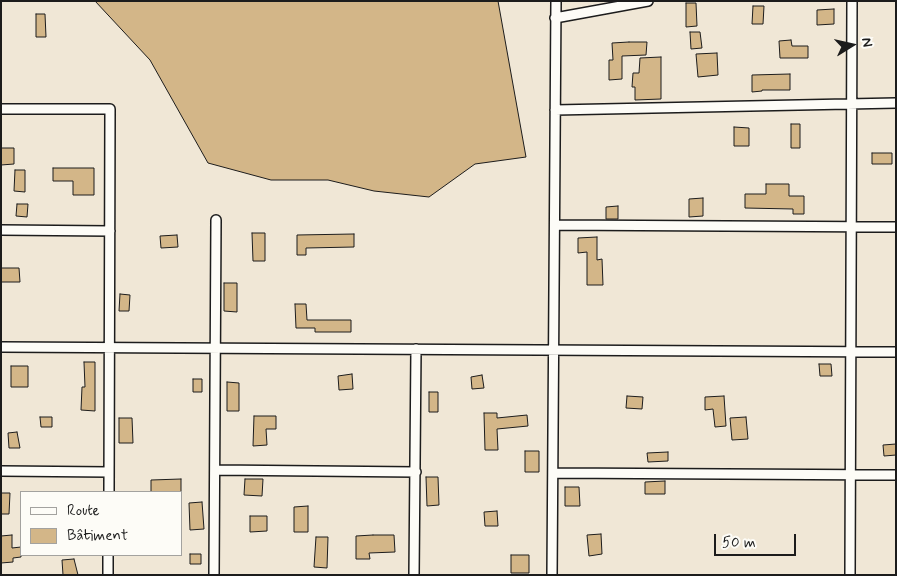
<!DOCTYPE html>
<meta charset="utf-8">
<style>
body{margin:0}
#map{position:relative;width:897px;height:576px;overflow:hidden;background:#f0e7d6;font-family:Mynerve,sans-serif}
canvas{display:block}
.frame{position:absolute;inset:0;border:2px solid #1c1c1c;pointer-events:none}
.legend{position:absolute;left:20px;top:491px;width:162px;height:65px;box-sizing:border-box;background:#fdfcf7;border:1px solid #a3a29f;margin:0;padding:6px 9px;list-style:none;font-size:15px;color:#1c1c1c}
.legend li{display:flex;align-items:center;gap:10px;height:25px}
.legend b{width:25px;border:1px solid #a3a29f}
.north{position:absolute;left:827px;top:20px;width:50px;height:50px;-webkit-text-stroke:4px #fdfcf7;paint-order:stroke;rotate:80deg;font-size:14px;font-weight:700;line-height:20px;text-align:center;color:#1c1c1c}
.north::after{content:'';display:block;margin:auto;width:18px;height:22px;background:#1c1c1c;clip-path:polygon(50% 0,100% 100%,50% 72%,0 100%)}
.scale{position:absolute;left:714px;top:534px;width:82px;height:22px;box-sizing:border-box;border:2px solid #1c1c1c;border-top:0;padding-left:6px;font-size:15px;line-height:18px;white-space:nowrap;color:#1c1c1c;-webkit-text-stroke:4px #fdfcf7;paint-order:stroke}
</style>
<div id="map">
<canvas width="897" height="576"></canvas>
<div class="frame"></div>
<ul class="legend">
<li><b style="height:6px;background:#fdfcf7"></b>Route</li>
<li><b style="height:14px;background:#d3b688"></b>Bâtiment</li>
</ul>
<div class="north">N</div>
<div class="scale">50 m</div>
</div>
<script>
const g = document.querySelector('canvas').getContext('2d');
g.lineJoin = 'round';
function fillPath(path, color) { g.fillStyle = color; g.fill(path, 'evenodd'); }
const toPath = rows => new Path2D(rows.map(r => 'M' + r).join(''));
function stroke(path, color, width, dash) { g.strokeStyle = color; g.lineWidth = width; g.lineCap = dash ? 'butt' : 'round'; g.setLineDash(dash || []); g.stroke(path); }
const building = toPath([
 [95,1,498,1,526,157,475,164,429,197,374,191,328,180,271,180,208,163,150,60,95,1],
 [686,3,696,3,697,26,686,27,686,3],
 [753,6,764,6,763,24,752,24,753,6],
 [834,9,834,24,817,25,817,10,834,9],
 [36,14,45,14,46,37,36,37,36,14],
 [690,32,700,32,702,48,691,49,690,32],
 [791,40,792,46,808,46,808,58,780,58,779,41,791,40],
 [629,42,647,42,646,55,622,56,622,79,609,80,609,60,613,60,612,43,629,42],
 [717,53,718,75,698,77,696,54,717,53],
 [661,57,661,99,635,100,635,87,632,87,633,73,639,73,640,58,661,57],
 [790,74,790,90,762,90,762,91,752,92,752,75,790,74],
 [791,124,800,124,800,148,791,148,791,124],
 [734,127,749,128,749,146,734,146,734,127],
 [1,148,14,148,14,164,1,165,1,148],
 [872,153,892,153,892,164,872,164,872,153],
 [53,168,94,168,94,195,73,195,73,181,53,181,53,168],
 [15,170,25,170,25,192,14,191,15,170],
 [766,184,789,184,789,196,804,196,804,214,793,214,793,209,745,208,745,194,766,194,766,184],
 [703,198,703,216,689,217,689,199,703,198],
 [17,204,28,204,27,217,16,216,17,204],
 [618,206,618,219,606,219,606,207,618,206],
 [252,233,265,233,265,261,253,261,252,233],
 [354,234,354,247,306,248,306,255,297,255,297,235,354,234],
 [177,235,178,247,161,248,160,236,177,235],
 [597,237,597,260,602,259,603,285,587,285,587,252,578,253,578,238,597,237],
 [1,268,19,268,20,282,1,282,1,268],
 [224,283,237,283,237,312,224,311,224,283],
 [120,294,130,295,129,311,119,311,120,294],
 [295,304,306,304,307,320,351,320,351,332,315,332,315,328,296,328,295,304],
 [84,362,95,362,95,411,81,410,82,387,85,387,84,362],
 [819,364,831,364,832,376,820,376,819,364],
 [11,366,28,366,28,387,11,387,11,366],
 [352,374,353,389,339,390,338,376,352,374],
 [482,375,484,388,472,389,471,377,482,375],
 [193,379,202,379,202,392,193,392,193,379],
 [227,382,239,383,239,411,227,411,227,382],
 [429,392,438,392,438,412,429,412,429,392],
 [627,396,643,397,642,409,626,408,627,396],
 [724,396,726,426,715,427,713,409,705,410,705,397,724,396],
 [484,413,497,413,497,418,527,415,528,426,497,429,498,450,485,450,484,413],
 [254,416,276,416,276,429,266,429,267,445,253,446,254,416],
 [40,417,52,417,52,427,41,427,40,417],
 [746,417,748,439,732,440,730,418,746,417],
 [119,418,132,418,133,443,119,443,119,418],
 [17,432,20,448,9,448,8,433,17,432],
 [896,444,896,455,884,456,883,445,896,444],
 [525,451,539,451,539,472,525,472,525,451],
 [668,452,668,461,648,462,647,453,668,452],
 [426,477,438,477,439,505,427,506,426,477],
 [181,479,181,492,151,492,151,480,181,479],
 [245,479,263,479,262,496,244,495,245,479],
 [665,481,665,494,645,494,645,482,665,481],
 [565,487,579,487,580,506,565,506,565,487],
 [1,493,10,493,9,514,1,514,1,493],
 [202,502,204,529,190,530,189,503,202,502],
 [308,506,308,532,294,532,294,507,308,506],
 [497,511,498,526,485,526,484,512,497,511],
 [250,516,267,516,267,531,250,532,250,516],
 [601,534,602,554,589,556,587,535,601,534],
 [12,535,12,548,21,547,21,557,13,558,13,562,1,563,1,536,12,535],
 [373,535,394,535,395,552,369,553,370,559,356,559,356,536,373,535],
 [316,537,328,537,327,568,314,567,316,537],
 [190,554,201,554,201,564,190,564,190,554],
 [511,555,529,555,529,573,511,573,511,555],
 [74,559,78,575,63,575,62,560,74,559]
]);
const minor = toPath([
 [555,18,648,1],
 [1,109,110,109,109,492],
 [555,110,896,103],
 [555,225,896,227],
 [1,230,110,231],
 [1,347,896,352],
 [215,470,416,472],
 [1,471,109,472],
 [554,473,896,475],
 [108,575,108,555],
 [214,575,216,220],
 [414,575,416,349],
 [552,575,556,1],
 [850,575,852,1]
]);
fillPath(building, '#d3b688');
stroke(building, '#1c1c1c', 1);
stroke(minor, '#1c1c1c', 12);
stroke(minor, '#fdfcf7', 9);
</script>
